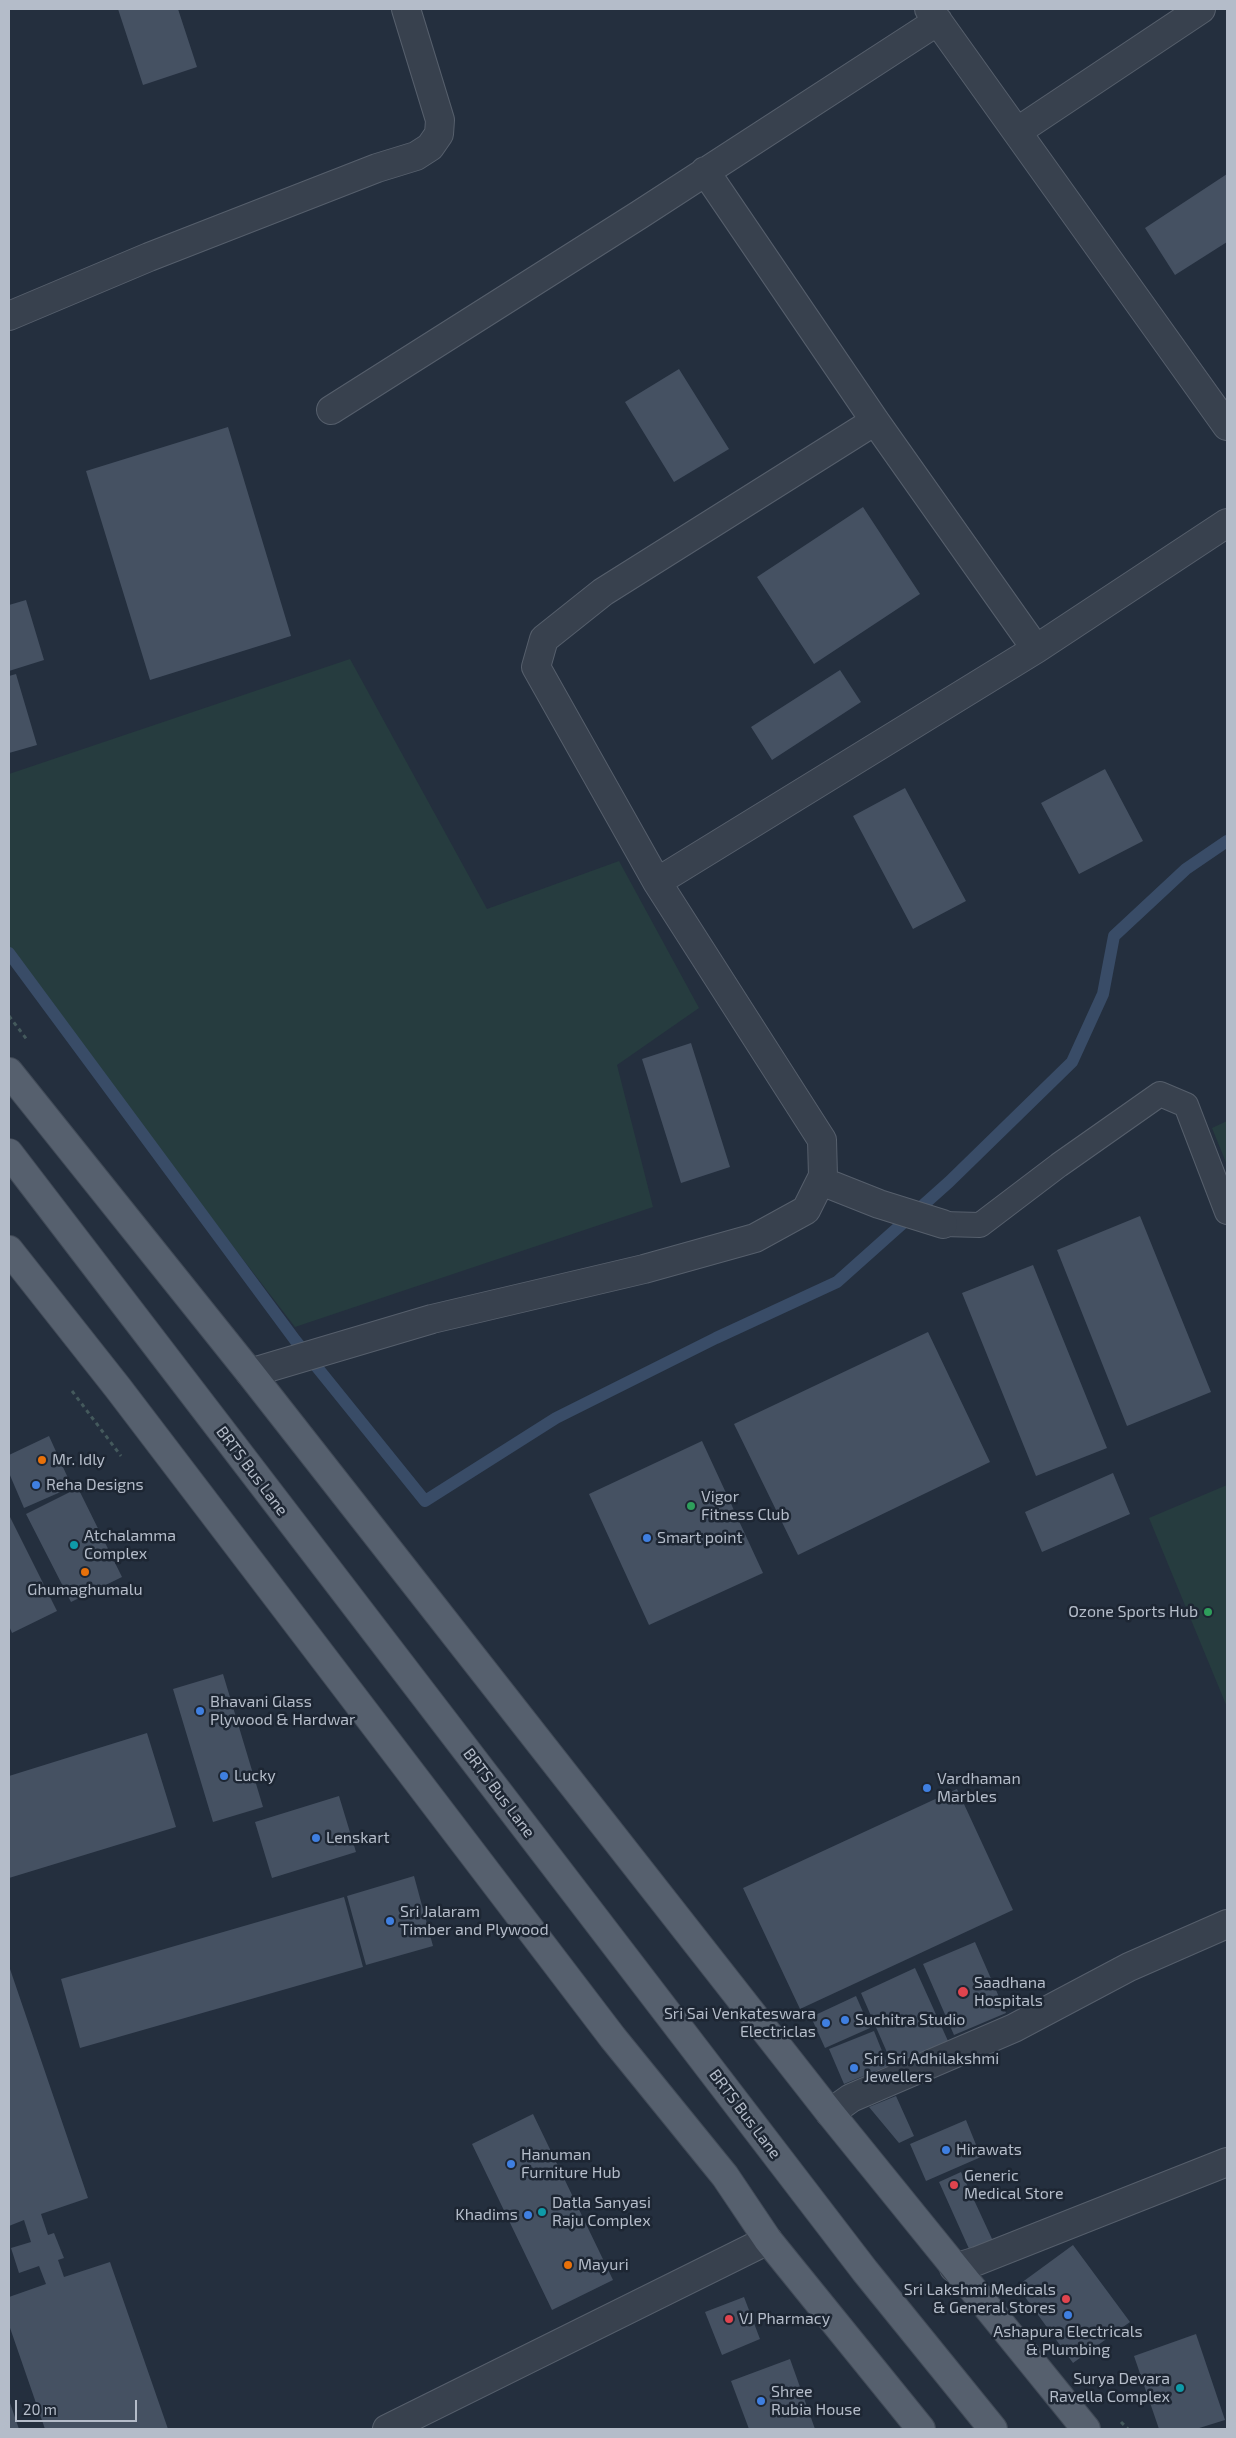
<!DOCTYPE html>
<style>
body{margin:0}
#map{position:relative;width:1236px;height:2438px;overflow:hidden;background:#242f3e;font-family:"Exo 2",sans-serif}
canvas{display:block}
.frame{position:absolute;inset:0;border:10px solid #b4bcc9;pointer-events:none}
.scale{position:absolute;left:15px;top:2400px;width:122px;height:22px;box-sizing:border-box;border:2px solid #b4bcc9;border-top:0;padding-left:6px;font-size:15px;line-height:18px;white-space:nowrap;color:#b4bcc9;-webkit-text-stroke:4px #1d2633;paint-order:stroke}
</style>
<div id="map">
<canvas width="1236" height="2438"></canvas>
<div class="frame"></div>
<div class="scale">20 m</div>
</div>
<script>
const g = document.querySelector('canvas').getContext('2d');
g.lineJoin = 'round';
function fillPath(path, color) { g.fillStyle = color; g.fill(path, 'evenodd'); }
const toPath = rows => new Path2D(rows.map(r => 'M' + r).join(''));
function stroke(path, color, width, dash) { g.strokeStyle = color; g.lineWidth = width; g.lineCap = dash ? 'butt' : 'round'; g.setLineDash(dash || []); g.stroke(path); }
function label(font, color, halo, rows, align = 'center') {
  g.font = font + ' "Exo 2",sans-serif'; g.lineWidth = 5; g.setLineDash([]); g.textBaseline = 'middle'; g.strokeStyle = halo; g.fillStyle = color; for (const [text, x, y, turn = 0] of rows) {
    g.save(); g.translate(x, y); g.rotate((+turn || 0) * Math.PI / 180); g.textAlign = isNaN(turn) ? turn : align; if (halo) g.strokeText(text, 0, 0); g.fillText(text, 0, 0); g.restore();
  }
}
const green = toPath([
 [350,659,487,909,619,861,699,1008,617,1065,653,1207,295,1327,9,955,9,774],
 [1227,1121,1227,1165,1212,1128],
 [1227,1485,1227,1707,1149,1518]
]);
const stream = toPath([
 [9,953,295,1340,425,1501,556,1418,716,1338,837,1282,949,1182,1072,1062,1103,994,1114,936,1186,869,1227,841]
]);
const building = toPath([
 [118,9,178,9,197,67,143,85],
 [1227,174,1227,242,1175,275,1145,228],
 [679,369,729,449,674,482,625,402],
 [228,427,291,636,150,680,86,471],
 [863,507,920,594,814,664,757,577],
 [26,600,44,660,9,671,9,605],
 [840,670,861,702,772,760,751,727],
 [16,674,37,745,9,753,9,676],
 [1105,769,1143,841,1079,874,1041,803],
 [905,788,966,901,913,929,853,816],
 [691,1043,730,1167,681,1183,642,1059],
 [1140,1216,1211,1392,1127,1426,1057,1250],
 [1033,1265,1107,1448,1036,1476,962,1293],
 [928,1332,990,1462,798,1555,734,1424],
 [49,1436,72,1487,24,1508,9,1473,9,1455],
 [702,1441,763,1573,649,1625,589,1494],
 [1113,1473,1130,1514,1042,1552,1025,1512],
 [78,1488,122,1577,71,1602,26,1514],
 [9,1515,57,1611,12,1633,9,1626],
 [223,1674,263,1807,213,1822,173,1689],
 [147,1733,176,1827,9,1878,9,1776],
 [957,1789,1013,1910,800,2009,743,1888],
 [339,1796,356,1852,272,1878,255,1822],
 [414,1876,433,1946,366,1965,347,1896],
 [344,1897,363,1967,80,2048,61,1979],
 [975,1942,1006,2013,954,2035,923,1964],
 [9,1966,88,2198,41,2214,48,2235,54,2233,64,2258,58,2260,64,2277,110,2262,168,2429,45,2429,9,2325,9,2297,46,2284,39,2266,19,2273,11,2248,31,2242,24,2220,9,2226],
 [915,1968,948,2041,893,2066,861,1993],
 [856,1996,870,2028,825,2048,811,2017],
 [874,2031,888,2066,844,2084,829,2049],
 [896,2096,914,2136,899,2143,869,2107],
 [533,2114,613,2280,552,2310,472,2144],
 [966,2120,981,2157,926,2181,910,2144],
 [961,2172,993,2241,970,2251,939,2182],
 [1073,2245,1130,2322,1073,2363,1017,2286],
 [744,2297,760,2339,722,2355,705,2312],
 [1196,2334,1225,2420,1196,2429,1159,2429,1134,2356],
 [790,2359,815,2429,749,2429,731,2381],
 [9,2400,19,2429,9,2429]
]);
const path = toPath([
 [9,1016,28,1041],
 [72,1391,121,1456],
 [1121,2422,1128,2429]
]);
const lane = toPath([
 [943,1224,980,1225,1059,1165,1160,1094,1186,1105,1227,1212]
]);
const street = toPath([
 [929,9,1227,426],
 [1018,131,1201,9],
 [705,171,875,421,1036,649],
 [9,316,149,257,377,168,416,156,430,147,439,134,440,120,406,9],
 [331,410,639,215,938,21],
 [657,882,1036,649,1227,523],
 [821,1181,879,1204,943,1224],
 [250,1373,432,1319,644,1269,755,1238,806,1210,823,1176,822,1140,657,882,536,667,544,639,603,592,875,421],
 [830,2113,851,2098,1014,2028,1129,1967,1227,1924],
 [954,2268,977,2261,1227,2162],
 [387,2429,768,2240]
]);
const primary = toPath([
 [9,1072,250,1373,830,2113,1086,2429],
 [9,1153,865,2271,993,2429],
 [9,1250,118,1388,613,2038,725,2176,768,2240,921,2429]
]);
const markers = [
 [42,1460,5,"#e8710a"],
 [36,1485,5,"#3f7fe0"],
 [691,1506,5,"#2e9e5b"],
 [647,1538,5,"#3f7fe0"],
 [74,1545,5,"#0f9aa8"],
 [85,1572,5,"#e8710a"],
 [1208,1612,5,"#2e9e5b"],
 [200,1711,5,"#3f7fe0"],
 [224,1776,5,"#3f7fe0"],
 [927,1788,5,"#3f7fe0"],
 [316,1838,5,"#3f7fe0"],
 [390,1921,5,"#3f7fe0"],
 [963,1992,6,"#e0444e"],
 [845,2020,5,"#3f7fe0"],
 [826,2023,5,"#3f7fe0"],
 [854,2068,5,"#3f7fe0"],
 [946,2150,5,"#3f7fe0"],
 [511,2164,5,"#3f7fe0"],
 [954,2185,5,"#e0444e"],
 [542,2212,5,"#0f9aa8"],
 [528,2215,5,"#3f7fe0"],
 [568,2265,5,"#e8710a"],
 [1066,2299,5,"#e0444e"],
 [1068,2315,5,"#3f7fe0"],
 [729,2319,5,"#e0444e"],
 [1180,2388,5,"#0f9aa8"],
 [761,2401,5,"#3f7fe0"]
];
const poiNames = [
 ["Mr. Idly",52,1460],
 ["Reha Designs",46,1485],
 ["Vigor",701,1497],
 ["Fitness Club",701,1515],
 ["Atchalamma",84,1536],
 ["Complex",84,1554],
 ["Smart point",657,1538],
 ["Ghumaghumalu",85,1590,"center"],
 ["Ozone Sports Hub",1198,1612,"right"],
 ["Bhavani Glass",210,1702],
 ["Plywood & Hardwar",210,1720],
 ["Lucky",234,1776],
 ["Vardhaman",937,1779],
 ["Marbles",937,1797],
 ["Lenskart",326,1838],
 ["Sri Jalaram",400,1912],
 ["Timber and Plywood",400,1930],
 ["Saadhana",974,1983],
 ["Hospitals",974,2001],
 ["Sri Sai Venkateswara",816,2014,"right"],
 ["Electriclas",816,2032,"right"],
 ["Suchitra Studio",855,2020],
 ["Sri Sri Adhilakshmi",864,2059],
 ["Jewellers",864,2077],
 ["Hirawats",956,2150],
 ["Hanuman",521,2155],
 ["Furniture Hub",521,2173],
 ["Generic",964,2176],
 ["Medical Store",964,2194],
 ["Datla Sanyasi",552,2203],
 ["Raju Complex",552,2221],
 ["Khadims",518,2215,"right"],
 ["Mayuri",578,2265],
 ["Sri Lakshmi Medicals",1056,2290,"right"],
 ["& General Stores",1056,2308,"right"],
 ["VJ Pharmacy",739,2319],
 ["Ashapura Electricals",1068,2332,"center"],
 ["& Plumbing",1068,2350,"center"],
 ["Surya Devara",1170,2379,"right"],
 ["Ravella Complex",1170,2397,"right"],
 ["Shree",771,2392],
 ["Rubia House",771,2410]
];
const streetNames = [
 ["BRTS Bus Lane",252,1471,53],
 ["BRTS Bus Lane",499,1793,53],
 ["BRTS Bus Lane",745,2114,53]
];
fillPath(green, '#263c3f');
stroke(stream, '#394c67', 12);
fillPath(building, '#455162');
stroke(lane, '#565f6c', 26);
stroke(street, '#565f6c', 30);
stroke(primary, '#414a57', 30);
stroke(path, '#44595c', 3, [4, 4]);
stroke(lane, '#38414e', 24);
stroke(street, '#38414e', 28);
stroke(primary, '#56606e', 28);
for (const [x, y, r, color] of markers) { const dot = new Path2D(); dot.arc(x, y, r, 0, 2 * Math.PI); g.fillStyle = color; g.fill(dot); stroke(dot, '#1d2633', 2); }
label('16px', '#b4bcc9', '#1d2633', poiNames, 'left');
label('16px', '#b4bcc9', '#1d2633', streetNames);
</script>
